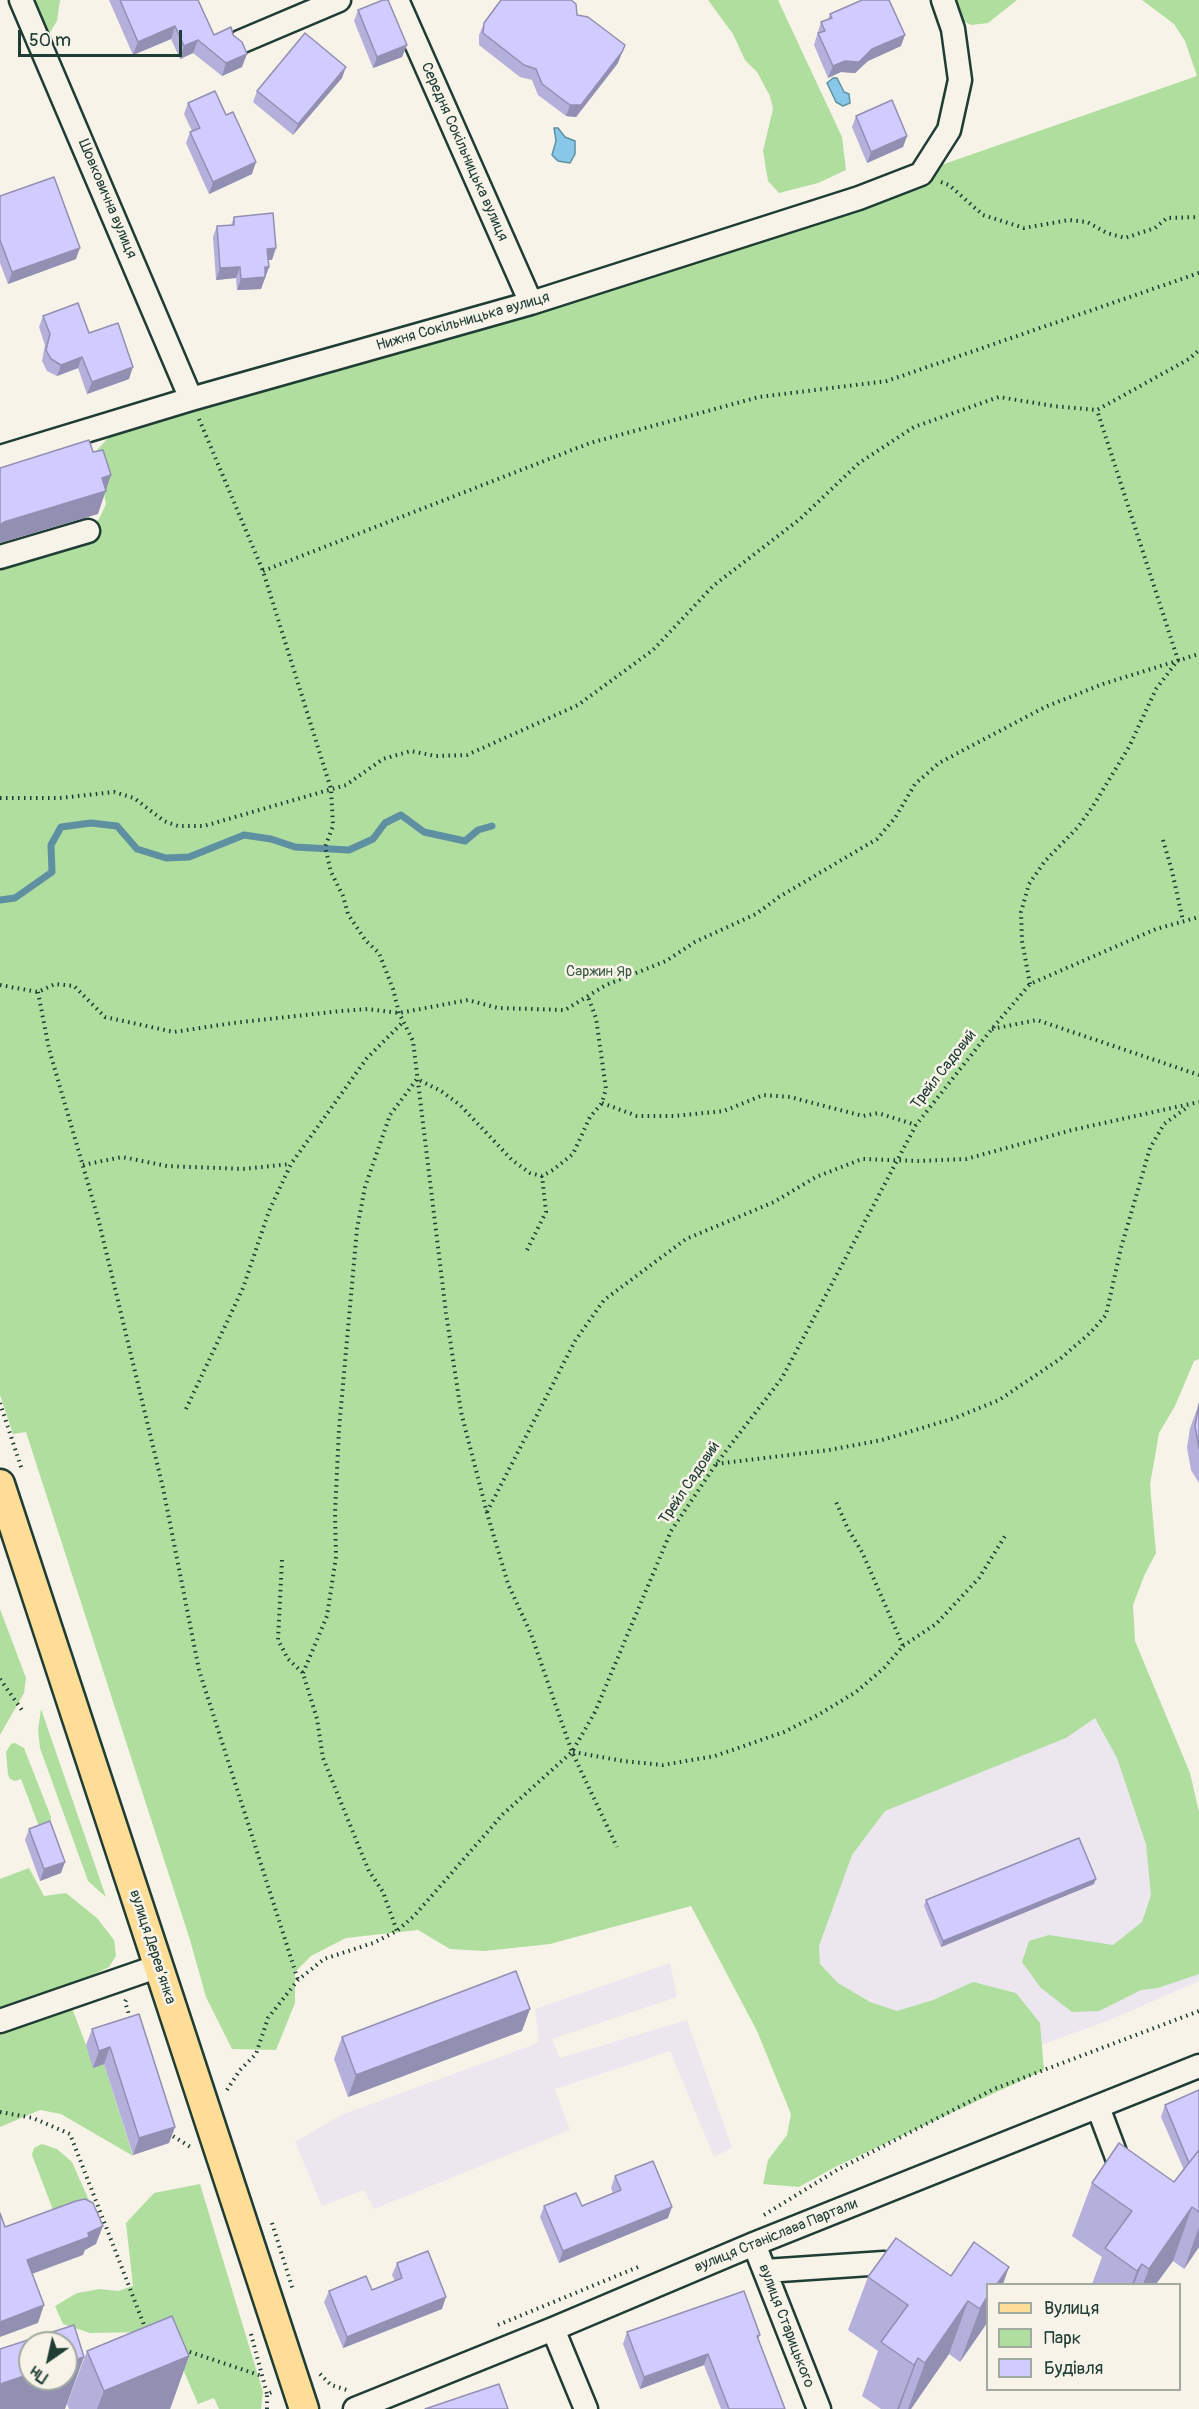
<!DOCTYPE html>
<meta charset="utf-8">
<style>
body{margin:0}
#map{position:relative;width:1199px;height:2409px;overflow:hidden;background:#f7f3e8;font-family:Pangolin,sans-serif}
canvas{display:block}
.legend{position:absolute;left:986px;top:2283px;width:195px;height:108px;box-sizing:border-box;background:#f7f3e8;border:2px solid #a1aaa0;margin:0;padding:8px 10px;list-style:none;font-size:18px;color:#1f3d34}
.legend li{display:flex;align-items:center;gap:12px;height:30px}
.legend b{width:30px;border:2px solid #a1aaa0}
.north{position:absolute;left:18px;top:2331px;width:60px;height:60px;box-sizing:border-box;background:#f7f3e8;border:2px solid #a1aaa0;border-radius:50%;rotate:214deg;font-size:16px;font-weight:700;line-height:24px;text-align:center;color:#1f3d34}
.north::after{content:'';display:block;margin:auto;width:21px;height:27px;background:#1f3d34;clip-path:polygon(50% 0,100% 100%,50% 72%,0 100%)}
.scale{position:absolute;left:18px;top:30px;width:164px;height:27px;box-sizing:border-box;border:3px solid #1f3d34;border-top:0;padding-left:8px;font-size:18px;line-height:21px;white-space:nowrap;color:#1f3d34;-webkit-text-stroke:4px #f7f3e8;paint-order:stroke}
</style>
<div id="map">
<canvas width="1199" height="2409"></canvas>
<ul class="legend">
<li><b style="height:8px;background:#fedd96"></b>Вулиця</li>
<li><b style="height:16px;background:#afde9e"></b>Парк</li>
<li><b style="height:16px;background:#d1ccff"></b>Будівля</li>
</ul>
<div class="north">Пн</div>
<div class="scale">50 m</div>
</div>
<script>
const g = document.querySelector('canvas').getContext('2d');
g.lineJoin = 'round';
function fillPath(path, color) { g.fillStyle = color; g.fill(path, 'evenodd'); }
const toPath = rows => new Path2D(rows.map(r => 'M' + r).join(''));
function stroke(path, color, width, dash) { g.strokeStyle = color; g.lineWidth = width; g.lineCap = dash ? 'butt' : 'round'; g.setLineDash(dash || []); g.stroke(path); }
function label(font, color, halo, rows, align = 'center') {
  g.font = font + ' Pangolin,sans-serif'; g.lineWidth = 5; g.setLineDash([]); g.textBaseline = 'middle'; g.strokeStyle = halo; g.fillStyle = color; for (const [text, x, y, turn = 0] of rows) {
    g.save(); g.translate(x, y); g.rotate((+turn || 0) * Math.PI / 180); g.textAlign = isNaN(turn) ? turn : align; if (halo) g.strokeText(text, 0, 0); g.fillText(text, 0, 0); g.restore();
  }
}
const built = toPath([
 [1110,1677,1199,1924,1199,1981,1110,2020,850,2114,722,1833],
 [670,1963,677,1997,552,2039,560,2058,687,2020,732,2148,714,2157,670,2051,555,2089,570,2130,374,2209,364,2190,322,2206,295,2142,341,2115,530,2046,539,2041,535,2009]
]);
const green = toPath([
 [27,0,60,0,57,21,46,39],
 [708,0,778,0,842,137,846,170,818,183,779,193,768,181,763,151,773,109,770,96,757,72,745,60,733,34],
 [948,0,1017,0,988,23,971,25,956,17],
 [1142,0,1199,0,1199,1359,1194,1361,1175,1406,1159,1433,1150,1485,1156,1553,1144,1576,1133,1605,1135,1641,1190,1773,1199,1812,1199,1974,1158,1988,1141,1990,1099,2011,1072,2012,1041,1988,1022,1962,1029,1941,1049,1935,1113,1945,1142,1922,1151,1895,1146,1844,1117,1758,1095,1718,1066,1738,885,1811,852,1855,819,1946,820,1964,838,1983,870,2002,897,2011,933,2000,973,1982,1016,1993,1040,2023,1044,2070,837,2166,799,2187,763,2184,768,2160,787,2135,791,2114,757,2031,691,1906,550,1944,484,1951,450,1949,418,1930,346,1938,311,1956,295,1972,295,2003,276,2050,232,2049,206,1997,190,1940,26,1432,13,1434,0,1395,0,569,69,546,99,519,106,504,96,451,111,435,447,337,1197,76,1185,41,1174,24],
 [0,1609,26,1678,24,1693,0,1735],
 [41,1709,106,1897,88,1881,40,1748,38,1730],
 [15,1743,24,1748,51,1817,50,1824,40,1829,21,1779,15,1781,10,1779,8,1774,6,1752,11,1744],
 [29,1868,44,1896,66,1893,97,1918,114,1940,116,1956,109,1967,74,1984,72,2008,86,2045,104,2064,133,2156,61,2114,40,2110,0,2127,0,1879],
 [42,2144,57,2149,72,2162,92,2207,58,2223,32,2155,34,2148],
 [200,2184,263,2392,261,2409,219,2409,214,2398,198,2404,173,2346,147,2332,90,2333,63,2324,55,2306,77,2293,100,2289,118,2291,133,2286,126,2223,154,2193]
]);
const water = toPath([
 [833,78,837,78,844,92,849,94,850,103,843,106,836,102,827,83,833,78],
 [554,128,558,128,565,137,575,141,575,154,570,163,558,161,552,155,556,141,554,128]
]);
const stream = toPath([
 [0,900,15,898,52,872,51,845,61,827,91,823,117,826,137,849,166,858,189,857,244,835,271,839,295,847,349,850,373,839,385,823,401,815,424,832,465,841,478,830,492,826]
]);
const path = toPath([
 [941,182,949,185,983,215,1024,228,1069,220,1087,222,1107,233,1125,238,1155,228,1167,218,1199,217],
 [199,419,263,571,331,789,333,826,325,847,331,872,343,896,348,914,366,941,379,953,393,989,399,1013,413,1041,446,1313,461,1412,487,1513,508,1584,531,1634,572,1752,617,1847],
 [263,571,590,443,759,397,887,381,1199,273],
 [0,798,60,798,114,792,134,798,164,821,178,826,204,826,346,785,383,759,411,751,435,756,467,755,578,705,653,650,713,586,800,519,859,463,914,427,999,397,1053,406,1097,410,1189,359,1199,350],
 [1163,840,1172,871,1183,921],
 [1030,984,1022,941,1021,912,1029,884,1045,861,1078,827,1093,806,1129,747,1156,689,1178,660,1097,410],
 [0,985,38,992,55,984,74,986,105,1017,174,1032,233,1023,341,1011,368,1009,399,1013,468,1000,498,1008,565,1010,606,985,666,961,695,942,756,914,779,897,877,839,895,818,915,784,939,763,1045,707,1103,684,1199,654],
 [38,992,49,1049,98,1218,163,1488,199,1670,298,1980],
 [992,1029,1037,1020,1199,1075],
 [602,1103,637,1116,674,1116,724,1111,763,1095,790,1097,863,1116,878,1113,916,1125],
 [83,1165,122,1157,167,1166,243,1169,290,1164],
 [527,1250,546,1212,542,1176],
 [0,1403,22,1470],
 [186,1409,243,1288,269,1211,291,1164,367,1058,403,1022],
 [716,1464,829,1450,882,1440,955,1418,999,1400,1060,1359,1090,1333,1106,1315,1121,1248,1150,1148,1164,1124,1189,1106],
 [487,1512,575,1341,604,1300,686,1239,774,1202,816,1177,862,1159,918,1161,966,1159,1072,1130,1199,1102],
 [282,1560,278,1640,288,1659,303,1673,317,1719,323,1758,361,1852,369,1871,383,1892,397,1931],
 [903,1646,936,1624,979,1578,1005,1536],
 [303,1673,327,1616,336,1557,335,1513,339,1429,357,1229,365,1187,390,1115,417,1079,441,1091,460,1105,512,1160,530,1173,542,1176,553,1170,573,1154,590,1117,602,1103,606,1089,596,1018,588,997],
 [0,1679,24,1713],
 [573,1752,623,1761,663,1765,715,1756,784,1732,818,1715,856,1692,884,1668,903,1646,862,1552,848,1529,836,1502],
 [126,2000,125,2002,131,2021],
 [227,2090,240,2070,256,2054,268,2018,298,1980,324,1959,373,1943,397,1931,415,1915,503,1814,572,1752,595,1712,671,1531,716,1464,782,1378,916,1125,991,1030,1030,984,1156,929,1199,917],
 [0,2112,33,2118,70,2134,146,2330],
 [168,2133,192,2148],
 [764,2215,837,2170,994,2089,1199,2011],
 [272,2223,293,2290],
 [498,2325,638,2267],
 [251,2334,267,2394],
 [184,2350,262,2376],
 [320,2374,331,2385,347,2390],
 [267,2409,267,2394,272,2392]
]);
const minor = toPath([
 [21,0,191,399],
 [397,0,531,303],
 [240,42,339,0],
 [0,457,191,399,531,303,859,198,921,174,949,130,960,80,953,29,943,0],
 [0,557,88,531],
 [0,2021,159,1966],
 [1098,2107,1125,2179],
 [754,2244,819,2409],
 [765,2271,884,2263,903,2276],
 [553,2329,586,2409],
 [355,2409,553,2329,754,2244,1199,2066]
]);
const major = toPath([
 [0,1484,304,2409]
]);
const wall = toPath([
 [109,0,198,0,214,35,233,35,242,67,222,76,193,53,180,59,171,39,133,55],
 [358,10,407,45,402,57,373,68,354,21],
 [830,14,901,46,868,61,855,73,841,72,828,78,814,45,821,22,828,19],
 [577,15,618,63,576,117,566,116,538,95,532,80,520,77,479,45,479,35,484,23],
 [342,78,293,135,253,102,257,91],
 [188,103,252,174,209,194,186,143,190,132,192,131,184,114],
 [856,116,907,136,903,147,867,163,852,127],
 [0,196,76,259,8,284,0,263],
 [234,217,272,260,268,260,269,267,261,289,237,290,236,278,216,280,213,237,217,226,231,225],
 [43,316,89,333,129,379,87,394,78,368,57,376,47,371,42,361,45,345,39,327],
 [1199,1404,1199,1483,1191,1470,1187,1448,1190,1428],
 [29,1829,61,1873,40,1881,25,1840],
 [1094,1884,941,1947,924,1906,926,1900],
 [139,2014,175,2127,169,2143,133,2155,104,2064,93,2068,86,2045,92,2029],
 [522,2031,348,2097,334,2059,342,2037],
 [1199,2090,1199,2247,1184,2269,1173,2261,1156,2284,1092,2284,1102,2257,1072,2236,1092,2183,1174,2182,1184,2170,1161,2117,1165,2105],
 [615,2176,668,2218,559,2263,540,2217,544,2206,582,2206,613,2193,611,2188],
 [974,2242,987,2323,960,2362,949,2354,911,2409,881,2409,862,2396,878,2351,848,2330,868,2277,951,2276],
 [397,2263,442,2309,343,2348,324,2302,329,2291,372,2290,395,2281,392,2275],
 [627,2332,760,2335,758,2340,785,2409,721,2409,704,2365,640,2389,623,2344],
 [87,2351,189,2356,170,2409,69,2409,67,2404]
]);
const shadedWall = toPath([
 [175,26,171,39,133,55,138,42],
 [905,35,901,46,868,61,855,73,841,72,828,78,833,66],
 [198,40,193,53,180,59,184,46],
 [407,45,402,57,373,68,377,57],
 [625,45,618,63,576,117,566,116,570,105],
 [247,54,242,67,222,76,226,63],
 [346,67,342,78,293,135,298,124],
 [907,136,903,147,867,163,871,152],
 [256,162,252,174,209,194,213,182],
 [80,248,76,259,8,284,12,272],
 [276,248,272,260,263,260,267,249],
 [240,267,236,278,216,280,220,268],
 [265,267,269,267,261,289,237,290,241,279],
 [82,357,78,368,57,376,61,365],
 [133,367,129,379,87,394,92,382],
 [111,475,98,514,0,543,0,525,4,522,102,478],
 [65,1862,61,1873,40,1881,44,1869],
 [1096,1879,1094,1884,941,1947,943,1941],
 [530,2009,522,2031,348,2097,356,2075],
 [110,2047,104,2064,93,2068,99,2051],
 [175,2127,169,2143,133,2155,139,2138],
 [672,2207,668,2218,559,2263,563,2251],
 [1192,2207,1173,2261,1156,2284,1143,2284,1149,2269],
 [103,2226,96,2244,85,2250,83,2255,21,2278,27,2260],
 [1199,2227,1199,2247,1184,2269],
 [1142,2264,1134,2284,1132,2284,1137,2271],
 [1009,2267,1003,2284,997,2284],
 [446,2297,442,2309,343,2348,347,2337],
 [987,2297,987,2323,960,2362,980,2309],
 [968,2301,949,2354,911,2409,908,2409,925,2363],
 [44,2305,38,2323,0,2337,0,2322],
 [708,2354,704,2365,640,2389,644,2377],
 [189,2356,170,2409,97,2409,104,2391],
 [84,2357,65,2409,0,2409,0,2384,30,2374,30,2379,66,2379,66,2363],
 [918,2358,899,2409,897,2409,914,2365]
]);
const building = toPath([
 [120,0,198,0,214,35,231,27,233,35,242,42,247,54,226,63,198,40,184,46,175,26,138,42,120,0],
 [383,0,388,0,407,45,377,57,358,10,383,0],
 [501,0,571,0,576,4,577,15,588,17,625,45,622,52,581,105,570,105,542,84,536,69,524,65,483,33,484,23,501,0],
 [862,0,889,0,905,35,872,49,859,62,845,61,833,66,818,33,825,31,821,22,832,18,830,14,862,0],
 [305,33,346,67,298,124,257,91,305,33],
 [215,91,226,115,233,112,256,162,213,182,190,132,200,128,188,103,215,91],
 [892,100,907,136,871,152,856,116,892,100],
 [54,177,80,248,12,272,0,240,0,196,54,177],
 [273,213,276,248,267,249,269,267,265,267,265,277,241,279,240,267,220,268,217,226,234,225,234,217,273,213],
 [78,303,89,333,118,323,133,367,92,382,82,357,61,365,51,359,46,350,50,334,43,316,78,303],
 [89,440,93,452,103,450,111,475,102,478,106,491,4,522,0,525,0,468,89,440],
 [1199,1404,1199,1448,1195,1426,1199,1404],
 [50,1821,65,1862,44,1869,29,1829,50,1821],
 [1079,1838,1096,1879,943,1941,926,1900,1079,1838],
 [516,1971,530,2009,356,2075,342,2037,516,1971],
 [139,2014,175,2127,139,2138,110,2047,99,2051,92,2029,139,2014],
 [1199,2090,1199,2150,1189,2163,1165,2105,1199,2090],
 [1119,2143,1174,2182,1199,2150,1199,2212,1192,2207,1149,2269,1142,2264,1137,2271,1105,2248,1132,2211,1092,2183,1119,2143],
 [653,2161,672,2207,563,2251,544,2206,576,2193,582,2206,621,2190,615,2176,653,2161],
 [85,2199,93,2203,103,2226,88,2233,89,2237,27,2260,44,2305,0,2322,0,2213,5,2227,76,2201,85,2199],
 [896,2238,951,2276,974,2242,1009,2267,997,2284,987,2284,987,2297,980,2309,968,2301,925,2363,918,2358,914,2365,881,2342,908,2305,868,2277,896,2238],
 [428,2251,446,2297,347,2337,329,2291,366,2276,372,2290,402,2278,397,2263,428,2251],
 [744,2291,760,2335,757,2336,785,2409,729,2409,708,2354,644,2377,627,2332,744,2291],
 [172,2316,189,2356,104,2391,87,2351,172,2316],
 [74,2325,84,2357,66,2363,66,2343,30,2343,30,2374,0,2384,0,2349,74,2325],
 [499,2384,508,2409,425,2409,499,2384]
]);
const streetNames = [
 ["Середня Сокільницька вулиця",464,152,66],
 ["Шовковична вулиця",107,199,67],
 ["Нижня Сокільницька вулиця",463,322,-16],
 ["Трейл Садовий",944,1070,-52],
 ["Трейл Садовий",690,1483,-56],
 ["вулиця Дерев’янка",152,1947,72],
 ["вулиця Станіслава Партали",776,2236,-22],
 ["вулиця Старицького",786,2326,69]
];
const parkNames = [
 ["Саржин Яр",599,972]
];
fillPath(built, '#ece7ef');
fillPath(green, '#afde9e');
fillPath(water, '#8ac8ea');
stroke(water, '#5f90a1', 1.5);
stroke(stream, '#5f90a1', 7);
stroke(minor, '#1f3d34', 27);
stroke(major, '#1f3d34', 33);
stroke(path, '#1f3d34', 4, [1.5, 4.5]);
stroke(minor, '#f7f3e8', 22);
stroke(major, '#fedd96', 28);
fillPath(wall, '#b4afdb');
fillPath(shadedWall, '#928fb2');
fillPath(building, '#d1ccff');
stroke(building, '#928fb2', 1.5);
label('15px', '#1f3d34', '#f7f3e8', streetNames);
label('15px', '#3c5d49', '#f7f3e8', parkNames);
</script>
